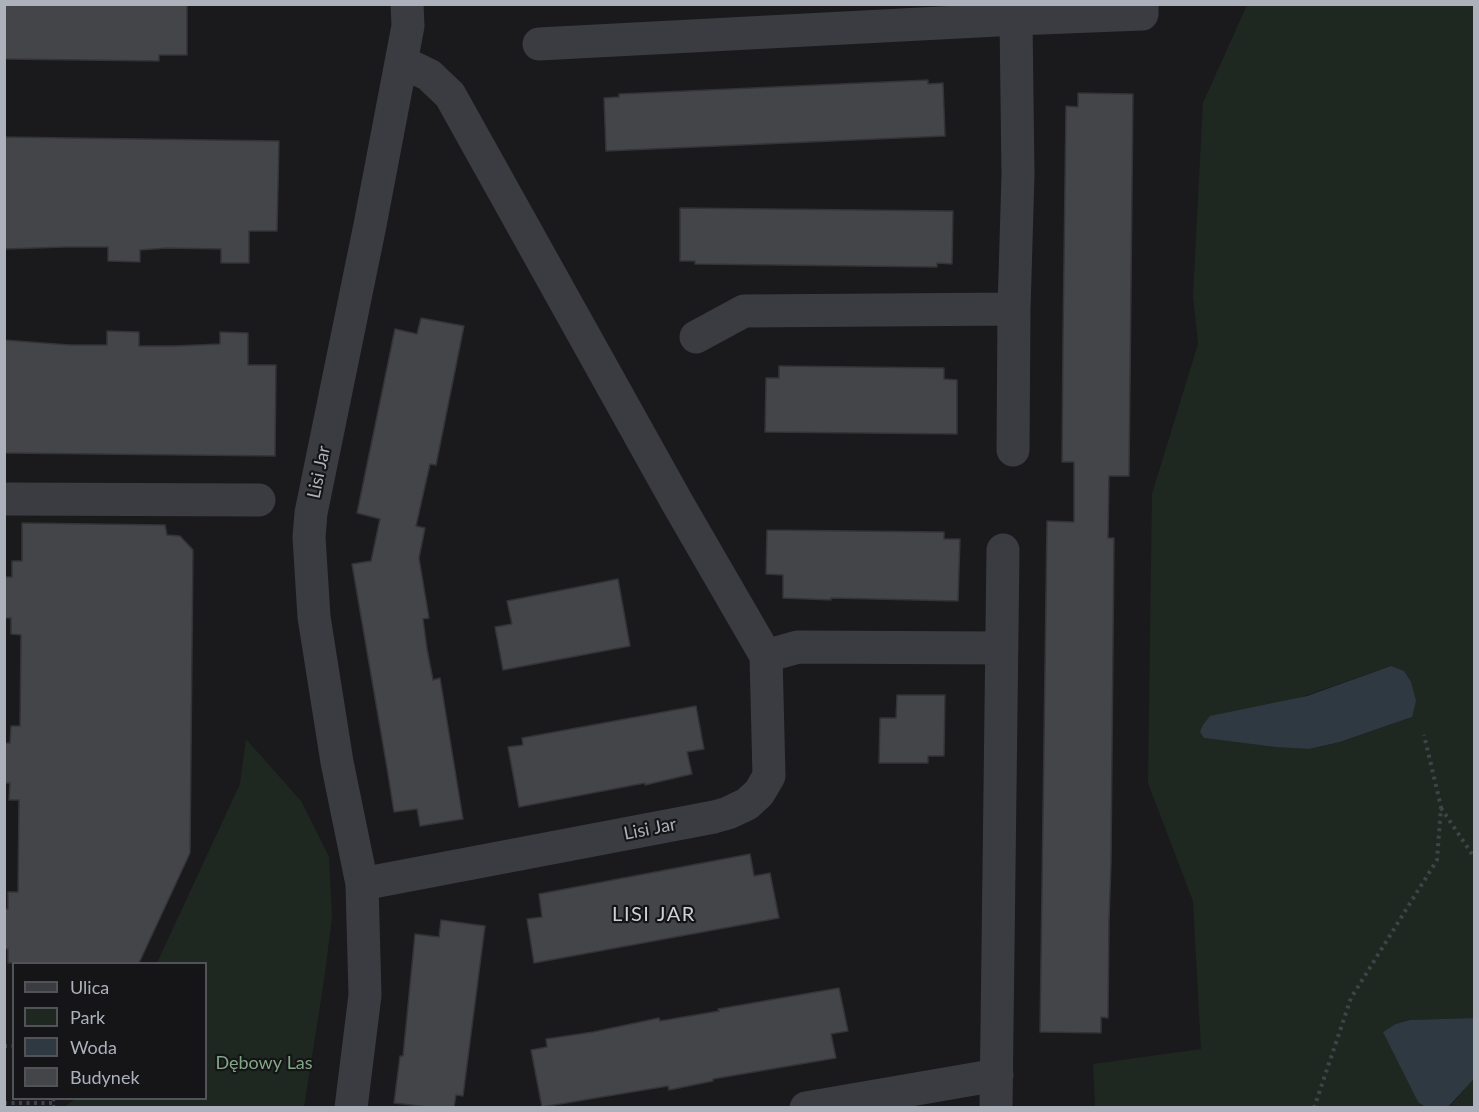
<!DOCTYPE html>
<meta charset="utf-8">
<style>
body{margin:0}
#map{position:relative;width:1479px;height:1112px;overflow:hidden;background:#1a1a1c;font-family:Lato,sans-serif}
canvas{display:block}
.frame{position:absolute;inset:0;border:6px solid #acb1bc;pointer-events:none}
.legend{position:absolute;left:12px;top:962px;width:195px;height:138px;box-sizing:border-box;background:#151517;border:2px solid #515359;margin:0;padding:8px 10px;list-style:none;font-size:18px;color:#acb1bc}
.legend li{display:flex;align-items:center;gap:12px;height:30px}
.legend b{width:30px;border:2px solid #515359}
</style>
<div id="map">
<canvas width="1479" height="1112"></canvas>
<div class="frame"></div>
<ul class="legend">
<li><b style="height:8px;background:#3b3c41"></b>Ulica</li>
<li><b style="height:16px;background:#1f2820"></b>Park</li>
<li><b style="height:16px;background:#2f3941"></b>Woda</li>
<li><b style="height:16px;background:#444549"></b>Budynek</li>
</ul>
</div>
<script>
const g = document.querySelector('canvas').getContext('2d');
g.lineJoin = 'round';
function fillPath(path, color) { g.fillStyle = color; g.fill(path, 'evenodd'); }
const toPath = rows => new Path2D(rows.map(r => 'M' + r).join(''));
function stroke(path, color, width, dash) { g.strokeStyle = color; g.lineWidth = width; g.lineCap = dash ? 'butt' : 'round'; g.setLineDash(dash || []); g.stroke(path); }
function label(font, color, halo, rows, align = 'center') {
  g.font = font + ' Lato,sans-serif'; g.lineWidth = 4.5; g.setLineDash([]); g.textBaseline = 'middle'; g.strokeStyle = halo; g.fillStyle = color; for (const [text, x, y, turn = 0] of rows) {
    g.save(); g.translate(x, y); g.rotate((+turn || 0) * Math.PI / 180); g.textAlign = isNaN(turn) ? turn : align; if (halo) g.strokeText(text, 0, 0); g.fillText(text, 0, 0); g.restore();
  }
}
const green = toPath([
 [1247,5,1474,5,1474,1018,1410,1020,1384,1032,1418,1102,1425,1107,1095,1107,1093,1064,1201,1049,1193,901,1148,783,1152,494,1198,344,1193,295,1203,103],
 [1391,666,1412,717,1341,742,1309,749,1275,747,1204,738,1200,732],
 [246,739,301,801,329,857,332,918,323,987,304,1107,64,1107,75,1099,206,1098,206,964,157,963,240,784],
 [1474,1079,1474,1107,1448,1108,1452,1104]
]);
const water = toPath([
 [1391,666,1404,671,1411,682,1416,701,1412,717,1340,742,1309,749,1275,747,1204,738,1200,732,1203,725,1210,716,1307,696],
 [1474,1018,1474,1079,1448,1107,1425,1107,1418,1102,1383,1032,1396,1024,1410,1020]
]);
const building = toPath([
 [4,4,187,4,187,55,159,55,159,61,4,59,4,4],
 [928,80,928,84,943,83,945,136,606,151,604,98,619,97,619,94,928,80],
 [1078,93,1133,94,1129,476,1109,476,1108,538,1114,538,1111,862,1109,921,1108,1018,1101,1017,1101,1033,1040,1032,1047,521,1074,522,1074,462,1062,462,1063,335,1066,106,1078,107,1078,93],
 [4,137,279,141,277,231,249,231,249,263,221,263,221,249,167,248,140,250,140,262,108,261,108,247,65,247,4,249,4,137],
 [680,208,953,211,952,264,937,263,937,267,695,264,695,261,680,261,680,208],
 [421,318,464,326,436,465,430,464,416,526,425,528,419,558,429,618,423,619,427,649,433,680,440,678,463,819,420,826,417,809,394,812,387,768,352,564,371,561,380,519,357,513,395,329,417,334,421,318],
 [107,331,139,332,139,346,174,346,220,344,220,332,248,333,248,365,276,365,275,456,4,453,4,340,70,345,107,345,107,331],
 [779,366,944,368,944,379,957,380,957,434,765,432,766,378,779,378,779,366],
 [22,523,165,525,167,535,180,536,193,550,190,853,139,963,8,963,8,949,4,949,4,909,8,909,8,892,18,892,19,800,9,800,10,783,4,783,4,743,10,743,11,726,20,726,21,635,11,634,11,618,5,618,5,577,12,577,12,561,22,561,22,523],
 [767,530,944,532,944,539,960,539,958,601,831,598,831,600,783,598,783,575,766,574,767,530],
 [618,579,630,646,503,670,495,627,512,624,507,601,618,579],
 [897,695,945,695,944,756,928,756,928,763,879,763,880,718,896,718,897,695],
 [696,706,704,749,687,752,692,774,645,785,645,783,519,807,508,747,523,745,522,738,696,706],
 [750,854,754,876,770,873,779,918,534,963,527,919,542,917,539,894,750,854],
 [441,920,485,926,463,1096,456,1095,454,1107,428,1107,394,1103,400,1056,403,1056,415,934,439,937,441,920],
 [839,988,848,1031,831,1034,836,1058,713,1079,713,1081,669,1090,668,1086,542,1107,531,1050,547,1047,546,1039,593,1032,659,1018,660,1021,719,1011,718,1009,839,988]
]);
const path = toPath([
 [1441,808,1474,857],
 [4,1046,14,1046],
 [4,1103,52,1103],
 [54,1108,52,1103,54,1098],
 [1314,1108,1351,998,1437,860,1441,807,1424,735]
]);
const minor = toPath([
 [539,44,1016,19,1142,14,1142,4],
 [402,62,429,75,450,95,678,504,766,656,798,647,1002,648],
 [696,337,744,311,1014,309],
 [1013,450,1014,309,1018,175,1016,19],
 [4,499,259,500],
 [362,884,714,817,728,813,747,804,759,793,769,776,766,656],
 [351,1108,365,995,362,884,337,762,314,617,309,537,311,513,370,225,408,26,407,4],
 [806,1108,997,1075],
 [996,1108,1003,550]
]);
const streetNames = [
 ["Lisi Jar",319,472,-78],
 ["Lisi Jar",650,829,-11]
];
const parkNames = [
 ["Dębowy Las",264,1063]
];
const neighbourhoodNames = [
 ["LISI JAR",654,915]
];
fillPath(green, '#1f2820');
fillPath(water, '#2f3941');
fillPath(building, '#444549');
stroke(building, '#343438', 1.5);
stroke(path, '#404348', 4, [3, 4.5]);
stroke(minor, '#3b3c41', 33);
label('18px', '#acb1bc', '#151517', streetNames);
label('18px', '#82a785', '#151517', parkNames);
g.letterSpacing = '1.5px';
label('20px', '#cdd0d8', '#151517', neighbourhoodNames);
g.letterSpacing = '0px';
</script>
